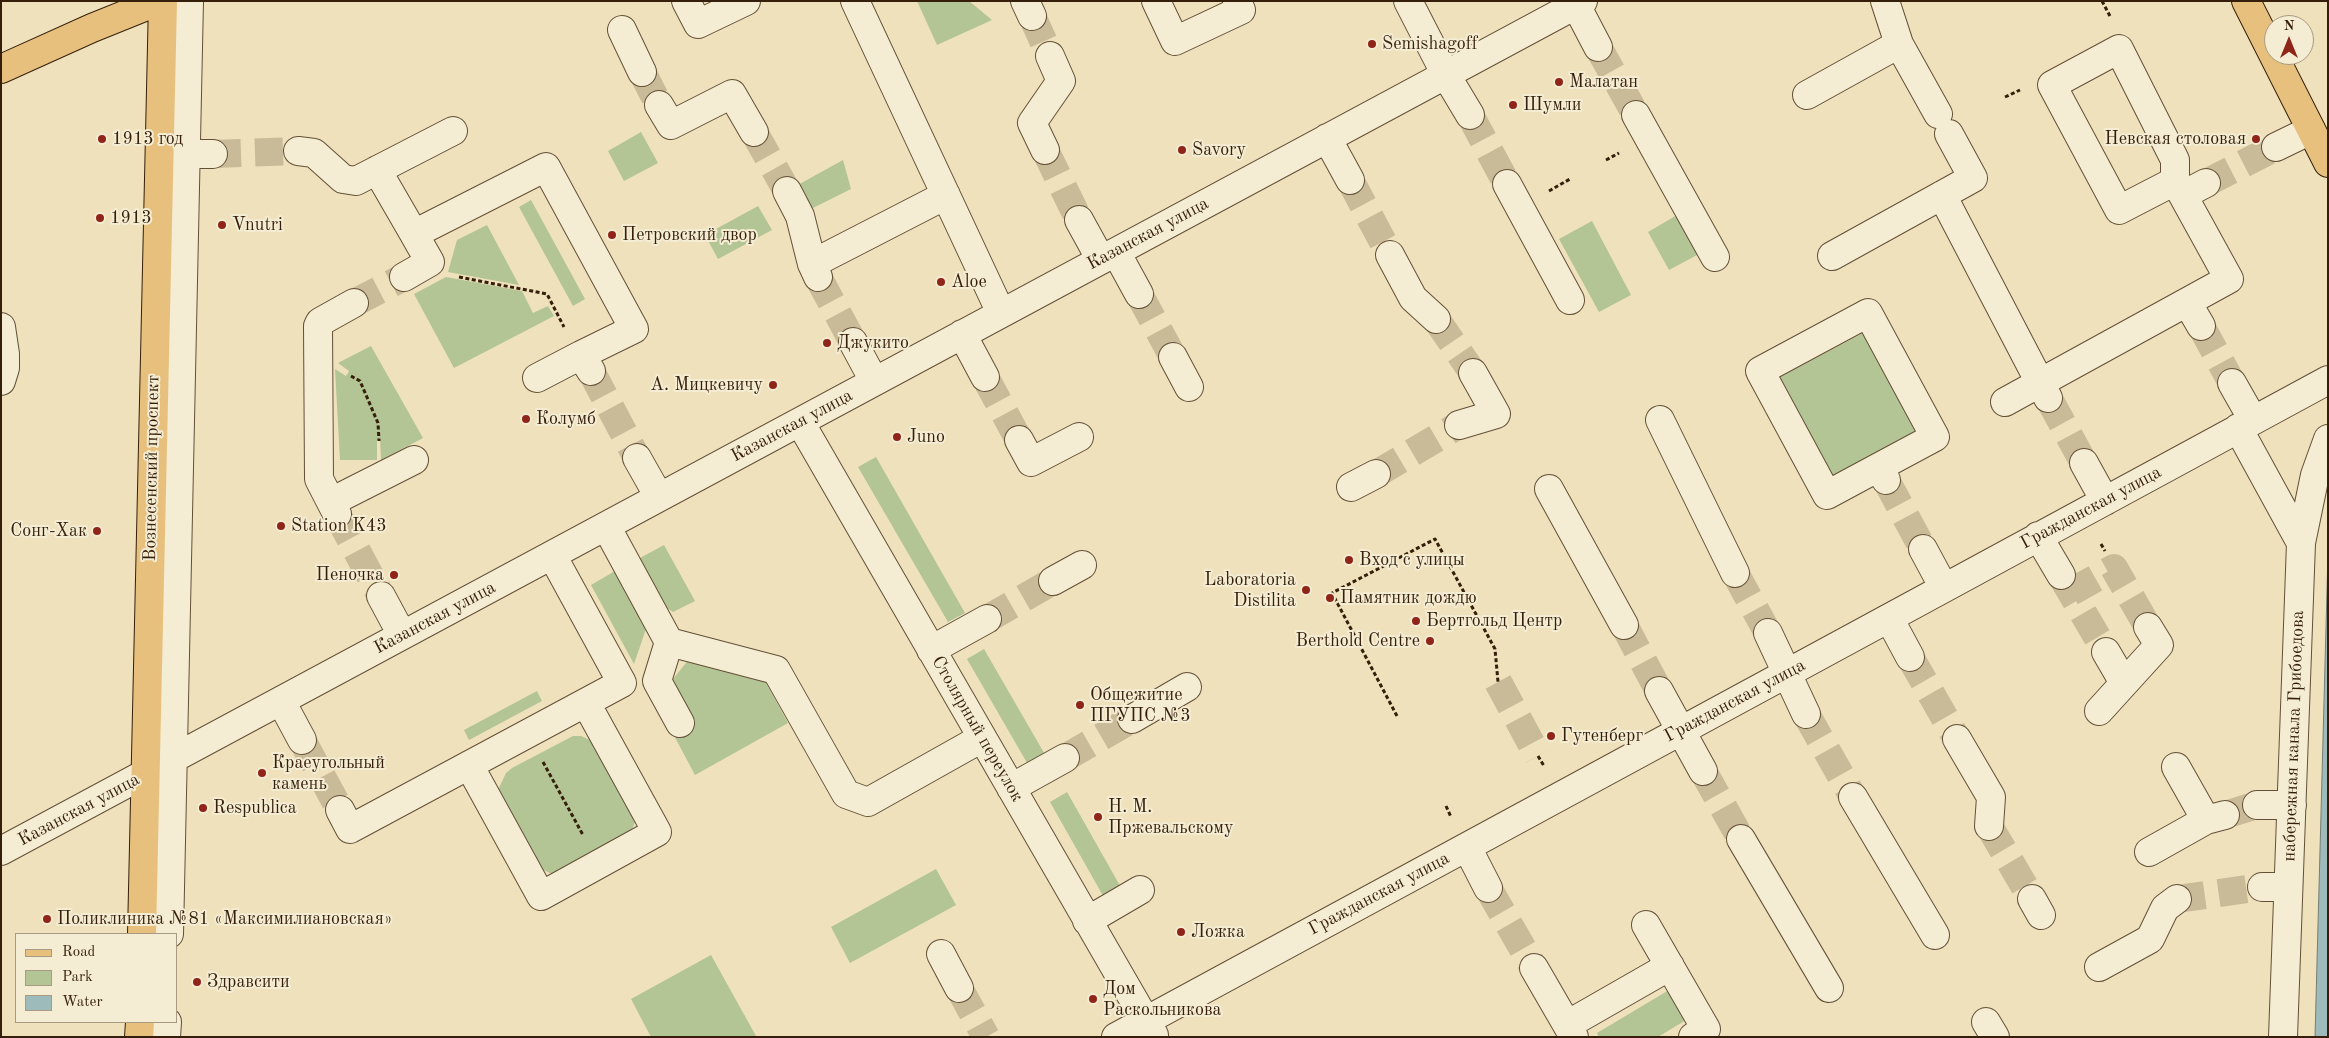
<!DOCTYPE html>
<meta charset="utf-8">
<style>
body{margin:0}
#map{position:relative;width:2329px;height:1038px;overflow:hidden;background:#eee1bc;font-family:"Old Standard TT",serif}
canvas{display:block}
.frame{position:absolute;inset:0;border:2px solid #351f0a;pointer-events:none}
.legend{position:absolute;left:15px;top:933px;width:162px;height:90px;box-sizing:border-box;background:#f4ecd3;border:1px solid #a89a83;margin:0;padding:6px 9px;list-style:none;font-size:15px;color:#351f0a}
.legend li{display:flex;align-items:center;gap:10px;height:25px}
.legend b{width:25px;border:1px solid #a89a83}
.north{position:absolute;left:2264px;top:15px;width:50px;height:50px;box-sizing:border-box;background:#f4ecd3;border:1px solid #a89a83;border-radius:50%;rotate:0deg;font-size:14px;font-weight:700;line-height:20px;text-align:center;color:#351f0a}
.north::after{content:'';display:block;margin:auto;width:18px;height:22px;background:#8f2418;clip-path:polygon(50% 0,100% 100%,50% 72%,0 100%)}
</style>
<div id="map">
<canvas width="2329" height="1038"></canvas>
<div class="frame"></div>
<ul class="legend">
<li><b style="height:6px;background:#e7c07e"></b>Road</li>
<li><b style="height:14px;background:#b3c495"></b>Park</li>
<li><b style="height:14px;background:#9ebbbb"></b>Water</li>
</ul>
<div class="north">N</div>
</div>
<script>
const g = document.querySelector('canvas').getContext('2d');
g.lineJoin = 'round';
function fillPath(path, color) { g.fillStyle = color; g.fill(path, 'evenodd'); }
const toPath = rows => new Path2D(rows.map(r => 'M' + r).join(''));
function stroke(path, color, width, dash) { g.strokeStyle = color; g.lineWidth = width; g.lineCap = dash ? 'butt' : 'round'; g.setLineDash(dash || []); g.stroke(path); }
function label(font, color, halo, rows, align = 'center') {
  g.font = font + ' "Old Standard TT",serif'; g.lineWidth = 4; g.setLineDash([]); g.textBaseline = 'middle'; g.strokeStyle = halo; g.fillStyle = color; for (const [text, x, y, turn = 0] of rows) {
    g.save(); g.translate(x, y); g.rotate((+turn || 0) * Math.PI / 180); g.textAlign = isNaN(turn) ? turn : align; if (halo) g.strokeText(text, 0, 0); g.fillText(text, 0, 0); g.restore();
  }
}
const green = toPath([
 [917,1,969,1,992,20,937,45],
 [641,132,658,163,624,181,608,151],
 [843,160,851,189,809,210,796,186],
 [531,200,585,299,573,306,519,207],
 [758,206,772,230,718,259,705,235],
 [1677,215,1699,254,1669,270,1648,232],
 [1592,221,1631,295,1599,312,1559,239],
 [487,225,519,285,448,272,457,240],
 [446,277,522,291,533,313,548,306,554,316,454,368,414,294],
 [1867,331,1921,436,1832,482,1778,378],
 [371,346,423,438,381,460,380,438,377,440,377,460,340,460,335,369,346,376,349,371,338,363],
 [876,457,965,613,948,622,858,467],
 [664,545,695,601,673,612,667,608,640,558],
 [615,571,646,629,634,664,591,585],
 [984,649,1047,758,1030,768,967,659],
 [689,659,763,677,788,723,695,775,670,728,670,683],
 [537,691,542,701,469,740,464,730],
 [573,736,581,736,597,743,635,814,635,822,632,830,552,874,537,867,499,796,499,788,506,773,512,768],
 [1067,792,1123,891,1106,901,1050,802],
 [936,869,956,905,850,963,831,927],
 [711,955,756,1036,651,1037,631,999],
 [1669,990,1686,1020,1658,1037,1599,1037,1597,1033]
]);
const water = toPath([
 [2328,553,2328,1037,2315,1037,2328,553]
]);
const minorTunnel = toPath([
 [1032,16,1050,56],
 [1598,47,1636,115],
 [642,72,659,105],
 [1470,115,1507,184],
 [754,132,787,191],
 [1045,150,1079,220],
 [213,154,298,151],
 [1350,180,1390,255],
 [2206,183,2276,147],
 [818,277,853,342],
 [1139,294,1173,357],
 [354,303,404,277],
 [1436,319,1473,373],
 [2201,326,2232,383],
 [591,371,637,458],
 [985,377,1019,440],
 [2049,399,2084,463],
 [1376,474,1459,425],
 [1886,480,1923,549],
 [337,514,381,596],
 [1735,573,1768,633],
 [2062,577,2106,652],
 [2071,592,2114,568,2148,627],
 [987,619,1053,581],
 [1624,625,1659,691],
 [1910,657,1957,739],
 [1498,682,1538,756],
 [1806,714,1853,797],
 [302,740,340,810],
 [1065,758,1132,719],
 [1703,771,1741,839],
 [2225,815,2257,805],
 [1989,826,2032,899],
 [1488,888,1534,968],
 [2177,899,2262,887],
 [959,988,986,1037]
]);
const path = toPath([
 [2102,1,2111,18],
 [2005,97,2020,90],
 [1606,160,1619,153],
 [1549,191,1570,179],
 [459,277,547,294,564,327],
 [351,376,360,381,378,423,379,441],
 [2101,544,2105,551],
 [1397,716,1332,593,1435,539,1495,649,1498,682],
 [1538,756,1544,766],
 [543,762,583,835],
 [1446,806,1451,817]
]);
const minor = toPath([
 [686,1,698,24,746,1],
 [855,1,1001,313],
 [1025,1,1032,16],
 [1156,1,1175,41,1241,10,1237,1],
 [1408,1,1446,75,1470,115],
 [1576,5,1598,47],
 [622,30,642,72],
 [1899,44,1938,114],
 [1807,95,1899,44,1885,1],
 [659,105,671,125,732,94,754,132],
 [1636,115,1715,257],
 [1327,138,1350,180],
 [2276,147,2311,130],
 [1045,150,1032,123,1061,81,1050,56],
 [298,151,314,153,343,179,356,181,453,131],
 [169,154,213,154],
 [377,170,414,234],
 [1507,184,1570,300],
 [787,191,800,216,812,264,818,277],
 [1942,195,2048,398],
 [2183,195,2206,183],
 [1079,220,1101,260],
 [1116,252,1139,294],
 [1390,255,1413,298,1436,319],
 [1832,256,1973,178,1949,134],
 [812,264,946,195],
 [404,277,430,262,414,234,546,167,634,329,581,355,591,371],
 [2187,302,2201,326],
 [1,327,5,354,5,368,1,381],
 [962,334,985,377],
 [853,342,874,381],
 [1173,357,1189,387],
 [537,378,581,355],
 [2232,383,2253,420],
 [2005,402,2229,279,2175,181,2119,210,2052,85,2119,49,2175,160,2175,181],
 [1660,420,1735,573],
 [800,422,1154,1035],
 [1459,425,1496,414,1473,373],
 [2238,428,2301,543],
 [1019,440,1031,462,1079,437],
 [637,458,659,497],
 [2084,463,2105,501],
 [1879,467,1935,437,1868,313,1760,371,1827,495,1879,467,1886,480],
 [1351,487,1376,474],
 [1549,489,1624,625],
 [331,502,414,460],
 [337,514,319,479,318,326,320,322,354,303],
 [606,526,669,642],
 [2038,536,2061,575],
 [1923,549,1944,588],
 [1053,581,1082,565],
 [381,596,402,635],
 [1889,618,1910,657],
 [1768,633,1806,714],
 [931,650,987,619],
 [2106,652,2124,683],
 [1659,691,1703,771],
 [281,701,302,740],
 [2099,711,2159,645,2148,627],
 [1132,719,1187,687],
 [680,723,657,681,669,642,776,670,846,794,868,802,982,738],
 [1957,739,1991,797,1989,826],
 [469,765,541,896,657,832,586,703],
 [2176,767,2206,820],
 [1011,788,1065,758],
 [1853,797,1935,935],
 [2257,805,2292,805],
 [340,810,350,829,622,683,552,555],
 [1741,839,1829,988],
 [1467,847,1488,888],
 [1,851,1583,1],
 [2149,852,2206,820,2225,815],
 [2262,887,2288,887],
 [2032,899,2041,915],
 [1087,921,1140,890],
 [1646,925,1706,1029,1693,1037],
 [169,934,189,1],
 [941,954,959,988],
 [2099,967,2150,939,2165,908,2177,899],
 [1534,968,1574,1037],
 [1986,1022,1995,1037],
 [1567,1025,1670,966],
 [166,1037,167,1022],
 [1116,1037,2328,380],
 [2283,1037,2301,543,2315,475,2328,439]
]);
const major = toPath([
 [2246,1,2328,163],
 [1,69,92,28,159,1],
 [142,934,163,1],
 [139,1037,140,1022]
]);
const markers = [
 [1372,44,5,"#8f2418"],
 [1559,82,5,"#8f2418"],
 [1513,105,5,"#8f2418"],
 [102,139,5,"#8f2418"],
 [2256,139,5,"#8f2418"],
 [1182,150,5,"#8f2418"],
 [100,218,5,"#8f2418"],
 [222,225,5,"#8f2418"],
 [612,235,5,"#8f2418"],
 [941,282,5,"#8f2418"],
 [827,343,5,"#8f2418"],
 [773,385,5,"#8f2418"],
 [526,419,5,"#8f2418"],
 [897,437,5,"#8f2418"],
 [281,526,5,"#8f2418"],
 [97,531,5,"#8f2418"],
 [1349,560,5,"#8f2418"],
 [394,575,5,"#8f2418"],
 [1306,590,5,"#8f2418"],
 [1330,598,5,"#8f2418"],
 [1416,621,5,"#8f2418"],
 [1430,641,5,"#8f2418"],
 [1080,705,5,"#8f2418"],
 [1551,736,5,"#8f2418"],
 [262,773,5,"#8f2418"],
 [203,808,5,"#8f2418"],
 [1098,817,5,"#8f2418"],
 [47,919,5,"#8f2418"],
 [1181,932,5,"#8f2418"],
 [197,982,5,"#8f2418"],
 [1093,999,5,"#8f2418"]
];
const poiNames = [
 ["Semishagoff",1382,44],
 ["Малатан",1569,82],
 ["Шумли",1523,105],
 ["1913 год",112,139],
 ["Невская столовая",2246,139,"right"],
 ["Savory",1192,150],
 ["1913",110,218],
 ["Vnutri",232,225],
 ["Петровский двор",622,235],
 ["Aloe",951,282],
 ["Джукито",837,343],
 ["А. Мицкевичу",763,385,"right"],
 ["Колумб",536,419],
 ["Juno",907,437],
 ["Station K43",291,526],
 ["Сонг-Хак",87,531,"right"],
 ["Вход с улицы",1359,560],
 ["Пеночка",384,575,"right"],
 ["Laboratoria",1296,580,"right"],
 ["Distilita",1296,601,"right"],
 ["Памятник дождю",1340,598],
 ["Бертгольд Центр",1426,621],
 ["Berthold Centre",1420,641,"right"],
 ["Общежитие",1090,695],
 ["ПГУПС №3",1090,716],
 ["Гутенберг",1561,736],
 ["Краеугольный",272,763],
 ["камень",272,784],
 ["Н. М.",1108,807],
 ["Пржевальскому",1108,828],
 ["Respublica",213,808],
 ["Поликлиника №81 «Максимилиановская»",57,919],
 ["Ложка",1191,932],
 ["Здравсити",207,982],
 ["Дом",1103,989],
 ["Раскольникова",1103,1010]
];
const streetNames = [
 ["Казанская улица",1148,234,-28],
 ["Казанская улица",792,426,-28],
 ["Вознесенский проспект",152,468,-89],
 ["Гражданская улица",2091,508,-28],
 ["Казанская улица",435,618,-28],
 ["Гражданская улица",1735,701,-28],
 ["Столярный переулок",977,729,60],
 ["набережная канала Грибоедова",2294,736,-88],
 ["Казанская улица",79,810,-28],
 ["Гражданская улица",1379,894,-28]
];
fillPath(green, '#b3c495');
fillPath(water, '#9ebbbb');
stroke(water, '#747d74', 1);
stroke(minorTunnel, '#c9ba98', 28, [28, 14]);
stroke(minor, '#635036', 30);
stroke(major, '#351f0a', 30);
stroke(path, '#351f0a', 3, [4, 2.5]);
stroke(minor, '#f4ecd3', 28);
stroke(major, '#e7c07e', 28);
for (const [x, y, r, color] of markers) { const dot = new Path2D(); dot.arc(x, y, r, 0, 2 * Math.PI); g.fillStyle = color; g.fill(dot); stroke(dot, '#f4ecd3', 2); }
label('18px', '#351f0a', '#f4ecd3', poiNames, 'left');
label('18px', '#351f0a', '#f4ecd3', streetNames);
</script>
